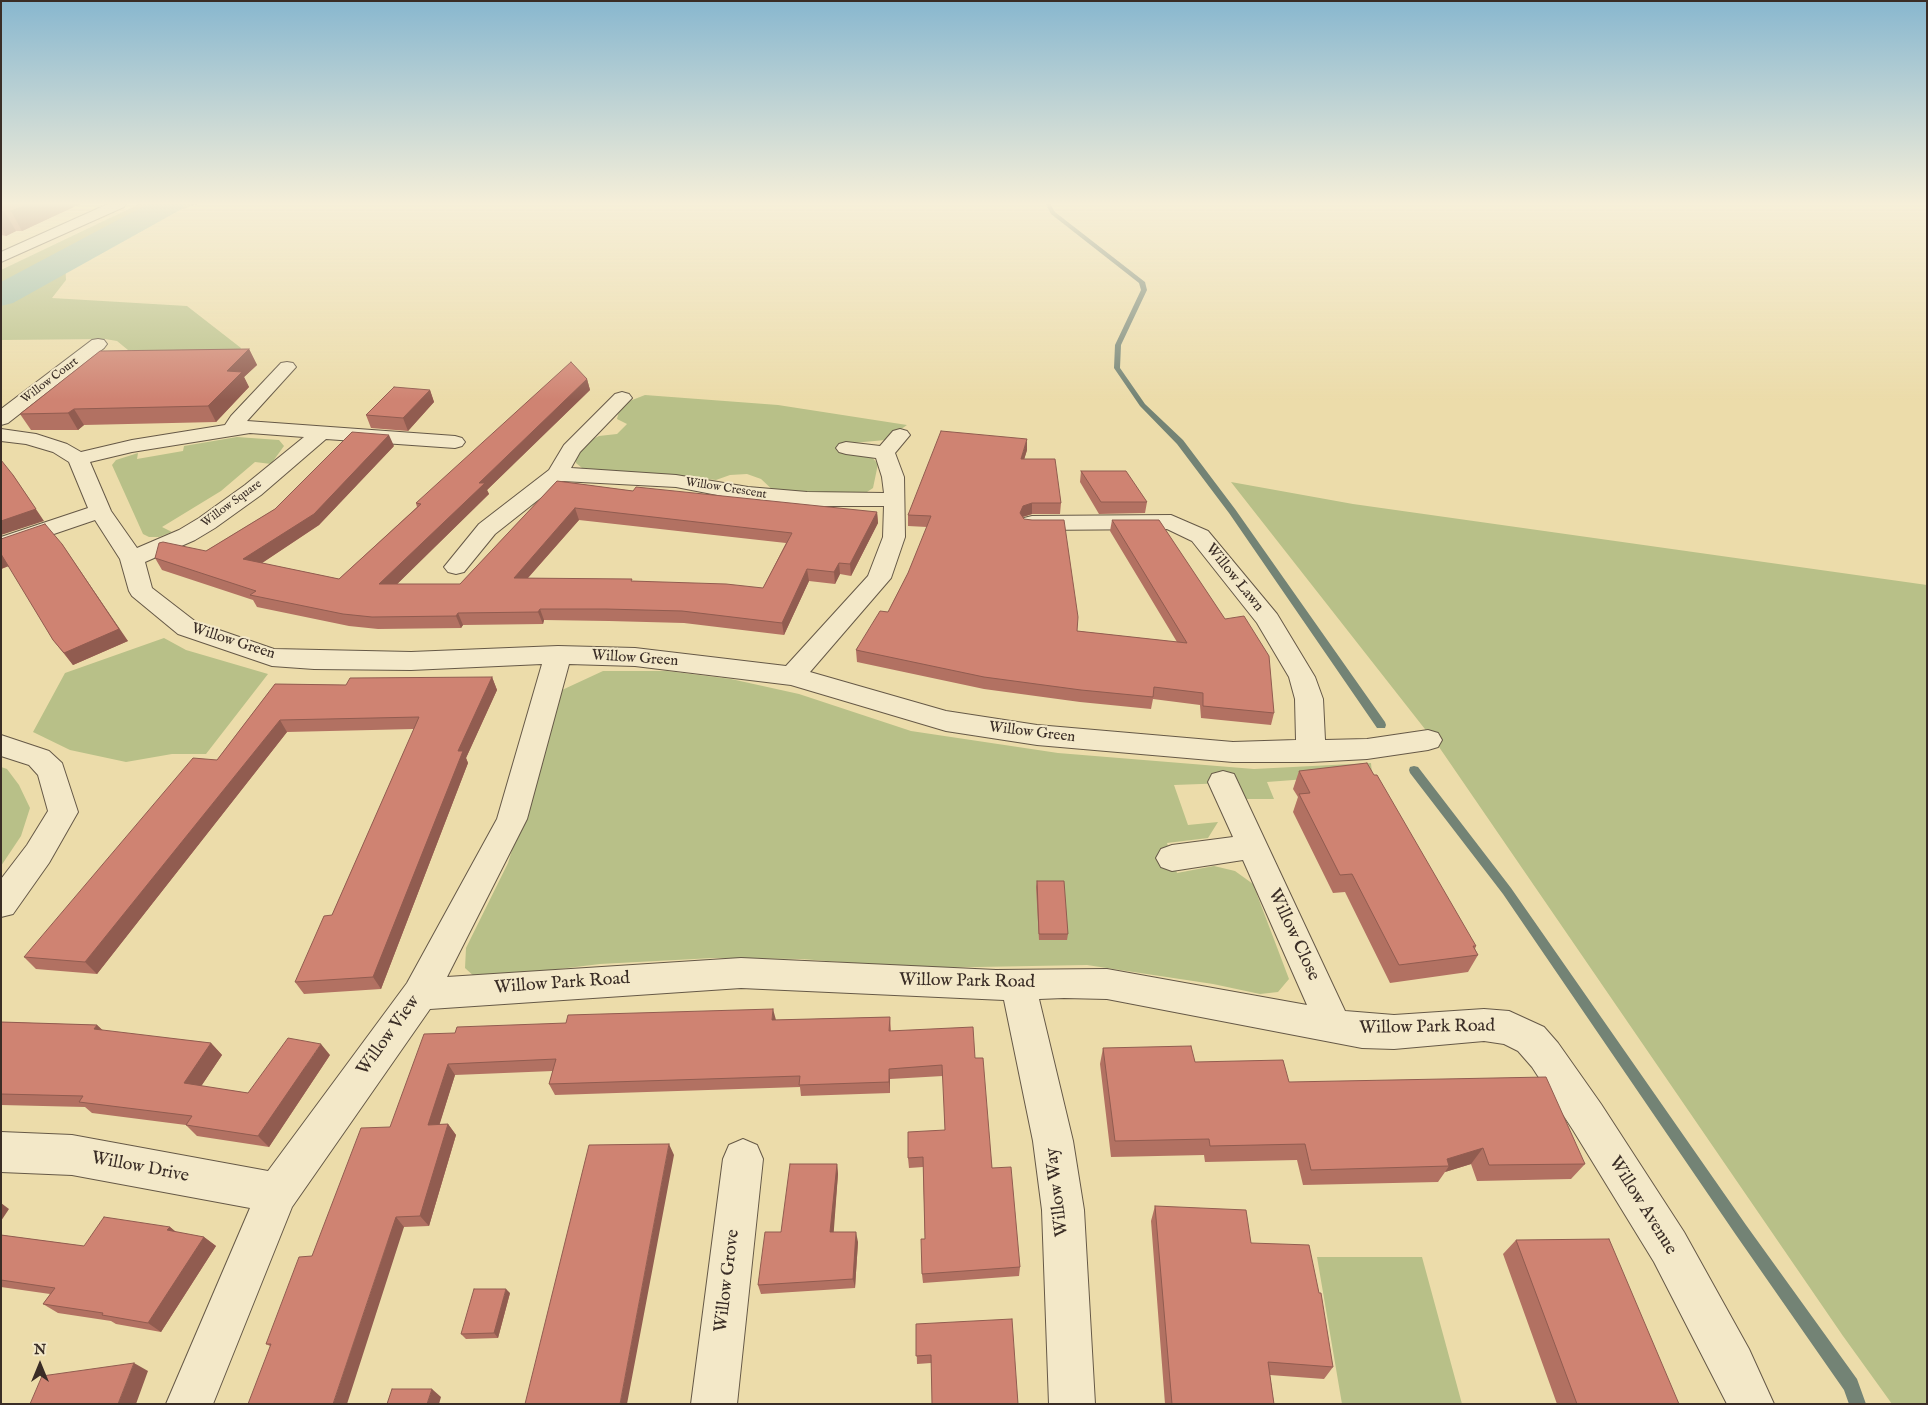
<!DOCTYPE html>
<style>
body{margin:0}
#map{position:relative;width:1928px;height:1405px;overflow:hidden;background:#ecdcaa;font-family:"IM FELL English",serif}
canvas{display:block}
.frame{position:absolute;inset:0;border:2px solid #3a2d26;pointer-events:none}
.north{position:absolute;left:15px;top:1340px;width:50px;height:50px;-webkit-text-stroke:4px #f3e8c8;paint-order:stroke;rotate:0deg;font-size:14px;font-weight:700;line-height:20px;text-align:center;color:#3a2d26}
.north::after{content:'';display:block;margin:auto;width:18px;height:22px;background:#3a2d26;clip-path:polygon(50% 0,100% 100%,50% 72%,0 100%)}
</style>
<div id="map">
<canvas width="1928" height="1405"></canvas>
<div class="frame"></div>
<div class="north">N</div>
</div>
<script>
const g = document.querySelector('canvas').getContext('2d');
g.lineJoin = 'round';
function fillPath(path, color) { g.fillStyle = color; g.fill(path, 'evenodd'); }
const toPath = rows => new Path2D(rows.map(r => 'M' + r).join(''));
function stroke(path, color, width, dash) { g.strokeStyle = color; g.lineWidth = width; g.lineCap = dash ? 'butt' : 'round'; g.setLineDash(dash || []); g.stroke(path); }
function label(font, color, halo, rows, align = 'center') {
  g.font = font + ' "IM FELL English",serif'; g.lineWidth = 4; g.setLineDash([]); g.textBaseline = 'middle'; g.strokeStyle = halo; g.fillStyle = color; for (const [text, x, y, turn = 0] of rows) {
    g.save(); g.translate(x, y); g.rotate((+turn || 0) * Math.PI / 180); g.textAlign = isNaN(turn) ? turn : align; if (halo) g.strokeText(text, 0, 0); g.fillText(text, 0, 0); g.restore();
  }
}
const green = toPath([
 [139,204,198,204,143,222,65,260,66,280,52,298,187,306,241,348,236,358,128,350,117,341,105,339,1,340,1,270],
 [645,395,778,405,907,425,885,440,853,443,869,454,878,464,873,488,867,492,813,497,776,493,761,479,747,474,730,475,716,480,662,474,616,472,582,468,576,463,576,456,589,441,599,436,617,434,627,424,617,419,619,411,627,402],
 [237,437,279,440,284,446,271,464,255,462,221,491,162,527,172,532,159,537,149,537,143,534,112,465,116,460,138,453,137,459,183,451,184,446],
 [1231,482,1353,504,1927,585,1927,1404,1892,1404,1843,1336,1439,747],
 [164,638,186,650,268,674,206,754,172,754,126,762,70,750,33,732,65,673],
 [603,671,667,671,731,679,799,694,911,731,1058,753,1254,769,1371,763,1372,774,1267,782,1274,799,1245,799,1228,783,1174,785,1188,825,1218,822,1208,838,1167,843,1177,873,1214,866,1235,871,1253,884,1289,979,1278,992,1260,994,1213,984,1087,965,922,968,801,959,713,958,600,964,477,979,465,968,466,948,508,863,562,690],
 [1,767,7,769,19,785,30,808,21,836,1,866],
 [1317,1257,1422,1257,1462,1404,1342,1404]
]);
const stream = toPath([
 [1046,204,1050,204,1055,212,1145,282,1147,290,1121,345,1120,368,1145,404,1183,440,1235,509,1385,722,1386,725,1385,728,1377,728,1229,513,1177,444,1140,406,1114,368,1115,345,1141,290,1139,283,1051,214,1046,204],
 [1414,766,1418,767,1511,888,1746,1225,1857,1379,1866,1404,1849,1404,1844,1390,1736,1235,1503,894,1410,773,1409,770,1410,767,1414,766]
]);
const river = toPath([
 [148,204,185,204,180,210,13,303,1,306,1,282,148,204]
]);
const minor = toPath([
 [108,204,126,204,124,207,1,262,1,252,108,204],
 [98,339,104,340,107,344,104,348,8,423,1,425,1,409,92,340,98,339],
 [287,362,293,363,296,367,247,421,455,436,462,438,465,442,462,446,455,448,326,439,261,495,215,528,195,540,145,562,152,588,196,622,274,649,411,652,558,646,635,648,786,666,868,576,883,537,884,506,807,506,748,501,676,487,562,481,495,534,464,572,456,574,448,572,444,567,479,524,549,470,564,445,615,394,622,392,629,394,632,398,580,452,571,468,676,475,748,487,807,492,884,493,882,477,876,458,846,454,839,452,836,448,839,444,846,442,880,446,893,431,900,429,907,431,910,435,895,453,904,477,905,537,891,578,810,672,946,711,1037,725,1233,742,1296,740,1295,699,1289,677,1257,623,1192,541,1167,529,1032,530,1024,528,1021,523,1024,518,1032,516,1171,515,1208,531,1277,614,1315,677,1323,699,1325,740,1367,739,1428,730,1438,733,1442,740,1438,747,1428,750,1367,759,1311,762,1233,762,1037,745,946,731,791,685,635,666,569,664,527,819,447,977,741,958,996,970,1107,969,1307,1005,1243,860,1172,871,1161,867,1156,858,1161,849,1172,845,1233,837,1208,782,1212,774,1223,771,1234,774,1345,1011,1394,1015,1484,1009,1509,1011,1544,1027,1558,1043,1601,1104,1684,1232,1749,1349,1774,1404,1727,1404,1654,1262,1573,1130,1532,1067,1518,1051,1504,1044,1484,1041,1394,1049,1362,1048,1107,999,1064,998,1039,999,1073,1141,1084,1210,1095,1404,1049,1404,1042,1210,1033,1141,1004,1000,741,988,430,1009,292,1207,213,1404,166,1404,250,1208,72,1175,1,1172,1,1132,72,1135,268,1171,407,983,497,819,542,664,411,670,314,669,272,666,178,634,132,596,129,591,120,559,95,520,1,552,1,537,88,508,69,462,53,452,26,444,1,441,1,429,36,434,67,444,81,452,132,440,225,425,231,416,281,363,287,362],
 [250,433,304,437,245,485,199,518,179,530,137,548,111,511,90,462,132,452,250,433],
 [1,735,49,751,62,763,78,812,49,863,13,914,1,917,1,879,27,845,48,811,38,775,29,765,1,756,1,735],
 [743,1139,757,1145,763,1159,737,1404,691,1404,723,1159,729,1145,743,1139]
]);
const wall = toPath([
 [1,204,80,204,22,231,16,231,6,236,1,235],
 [249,349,257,365,244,377,249,387,216,422,84,425,78,430,31,430,20,414],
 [587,379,590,390,487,490,489,494,397,584,460,584,557,481,633,491,877,512,878,523,851,576,840,574,835,584,809,581,784,635,684,623,609,621,544,620,543,624,463,625,461,628,378,629,349,626,257,607,253,600,162,570,155,558,206,551,275,509,394,446,319,525,262,563,339,579,417,507,416,503],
 [579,520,786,543,763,588,633,581,528,578],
 [430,390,434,402,408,431,371,428,366,415],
 [1027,450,1024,459,1061,503,1060,514,1032,514,1023,517,1077,631,1177,642,1110,531,1112,520,1274,713,1271,725,1201,718,1200,705,1153,699,1151,709,1080,702,984,689,857,662,856,650,888,612,908,573,927,527,908,526,908,515],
 [1081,471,1147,502,1145,513,1099,514,1080,482],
 [1,539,128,641,73,665,53,640,9,566,1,569],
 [492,677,497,690,466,758,468,763,381,989,304,994,295,982,332,915,414,729,287,732,97,974,36,969,24,957,217,760,275,684,346,685],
 [1299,771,1476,946,1475,949,1478,955,1468,972,1390,983,1345,892,1333,893,1293,812,1298,797,1293,789],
 [1037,881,1068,934,1067,940,1039,940,1036,887],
 [890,1017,891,1031,975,1058,992,1168,1020,1267,1019,1276,923,1283,922,1274,925,1239,923,1167,909,1168,908,1158,945,1130,943,1076,890,1079,890,1093,801,1096,800,1087,555,1095,549,1084,553,1071,455,1075,439,1125,448,1124,456,1135,429,1226,404,1227,270,1346,266,1344,312,1256,390,1127,455,1033,776,1020],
 [1,1022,97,1025,103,1031,211,1043,222,1055,201,1086,248,1093,330,1055,269,1147,197,1136,186,1125,92,1113,85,1107,1,1105],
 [1103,1048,1195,1062,1289,1082,1585,1164,1571,1179,1477,1181,1471,1164,1445,1172,1438,1182,1303,1185,1297,1160,1205,1162,1204,1155,1111,1157,1100,1064],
 [837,1164,838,1174,833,1232,858,1242,855,1288,761,1294,758,1285,781,1232],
 [1155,1206,1251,1243,1333,1367,1324,1379,1270,1375,1274,1404,1165,1404,1151,1221],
 [170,1227,176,1232,204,1237,216,1246,161,1332,116,1324,111,1321,58,1313,43,1304,50,1294,1,1287,1,1235,84,1246],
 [1516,1240,1679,1404,1557,1404,1503,1254],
 [510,1293,498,1338,466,1339,461,1334],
 [916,1324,1018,1404,931,1363,917,1364]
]);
const shadedWall = toPath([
 [27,204,80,204,22,231,11,211],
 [4,211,16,231,6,236,1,227,1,212],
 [249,349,257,365,244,377,249,387,216,422,208,406,227,371],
 [587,379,590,390,487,490,489,494,385,596,379,584,479,483],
 [430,390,434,402,408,431,403,418],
 [74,409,84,425,78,430,68,413],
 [389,435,394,446,319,525,250,571,243,559],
 [1027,439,1027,450,1021,470,1021,459],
 [13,475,44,521,1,535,1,521],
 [1032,503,1032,514,1022,517,1020,513,1023,506],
 [575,508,579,520,518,589,514,578],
 [877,512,878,523,851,576,850,564],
 [62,544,128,641,73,665,64,653],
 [1,554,11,565,1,569],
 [839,563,840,574,835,584,834,572],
 [807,569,809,581,784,635,782,623],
 [540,609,544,620,543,624,538,612],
 [458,613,463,625,461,628,456,616],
 [492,677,497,690,466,758,468,763,381,989,373,977,458,751],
 [280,720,287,732,97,974,85,962],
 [773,1009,776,1020,772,1020],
 [97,1025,109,1036,94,1029],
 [211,1043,222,1055,196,1094,184,1083],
 [321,1044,330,1055,269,1147,258,1136],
 [448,1064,455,1075,436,1136,428,1125],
 [889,1069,890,1079,890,1093,889,1082],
 [448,1124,456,1135,429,1226,420,1216],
 [669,1144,674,1155,627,1404,620,1404],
 [1483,1148,1471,1164,1445,1172,1449,1166,1447,1159],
 [837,1164,838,1174,833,1242,830,1232],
 [1,1203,9,1209,1,1221],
 [396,1217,404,1227,347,1404,333,1404],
 [170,1227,182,1237,167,1230],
 [856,1232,858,1242,855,1288,853,1279],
 [204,1237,216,1246,161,1332,148,1323],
 [506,1289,510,1293,498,1338,494,1333],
 [134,1363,148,1371,136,1404,118,1404],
 [432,1389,441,1397,439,1404,427,1404]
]);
const building = toPath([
 [1,204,27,204,11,211,4,211,1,212,1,204],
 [249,349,227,371,242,372,208,406,74,409,68,413,20,414,100,351,249,349],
 [571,362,587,379,479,483,485,483,379,584,460,584,557,481,633,491,636,487,877,512,850,564,839,563,834,572,807,569,782,623,682,611,606,609,540,609,538,612,458,613,456,616,372,617,343,614,250,595,256,591,155,558,159,543,163,542,206,551,275,509,352,432,389,435,314,514,243,559,339,579,421,504,416,503,571,362],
 [575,508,792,533,763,588,726,584,631,581,632,579,514,578,575,508],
 [394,387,430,390,403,418,366,415,394,387],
 [941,431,1027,439,1021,459,1055,459,1061,503,1032,503,1023,506,1020,513,1024,519,1032,520,1064,520,1078,617,1077,631,1187,643,1112,520,1159,520,1225,619,1244,616,1269,656,1274,713,1203,706,1203,693,1154,687,1153,697,1081,690,984,677,856,650,880,611,888,612,908,573,931,516,908,515,941,431],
 [1,460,13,475,36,509,1,521,1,460],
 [1081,471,1126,471,1147,502,1101,502,1081,471],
 [45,524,62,544,119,629,64,653,53,640,1,554,1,539,45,524],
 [492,677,458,751,463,751,373,977,295,982,324,916,332,915,419,717,280,720,85,962,24,957,193,758,217,760,275,684,346,685,350,678,492,677],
 [1367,763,1374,775,1377,775,1476,946,1473,946,1478,955,1399,965,1352,874,1340,875,1299,794,1310,793,1299,771,1367,763],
 [1037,881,1064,881,1068,934,1039,934,1037,881],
 [773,1009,772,1020,890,1017,889,1031,973,1027,975,1058,983,1058,992,1168,1011,1167,1020,1267,922,1274,921,1239,925,1239,923,1157,908,1158,908,1132,945,1130,942,1065,889,1069,889,1082,799,1085,800,1076,549,1084,556,1059,448,1064,428,1125,448,1124,420,1216,396,1217,333,1404,248,1404,271,1344,266,1344,299,1257,312,1256,361,1128,390,1127,424,1034,455,1033,457,1027,566,1023,568,1015,773,1009],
 [1,1022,97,1025,94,1029,211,1043,184,1083,248,1093,288,1038,321,1044,258,1136,186,1125,192,1116,79,1102,83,1096,1,1094,1,1022],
 [1191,1046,1195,1062,1283,1060,1289,1082,1546,1077,1585,1164,1489,1165,1483,1148,1447,1159,1449,1166,1311,1170,1305,1144,1210,1146,1209,1139,1115,1141,1103,1048,1191,1046],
 [669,1144,620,1404,525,1404,589,1145,669,1144],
 [790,1164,837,1164,830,1232,856,1232,853,1279,758,1285,765,1232,781,1232,790,1164],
 [1155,1206,1246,1210,1251,1243,1309,1245,1319,1293,1321,1293,1333,1367,1268,1362,1274,1404,1172,1404,1155,1206],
 [104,1217,170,1227,167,1230,204,1237,148,1323,102,1315,103,1313,43,1304,55,1288,1,1280,1,1235,84,1246,104,1217],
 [1609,1239,1679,1404,1577,1404,1516,1240,1609,1239],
 [474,1289,506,1289,494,1333,461,1334,474,1289],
 [1012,1319,1018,1404,932,1404,931,1355,916,1356,916,1324,1012,1319],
 [134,1363,118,1404,30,1404,42,1376,134,1363],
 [392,1389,432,1389,427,1404,387,1404,392,1389]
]);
const farStreetnames = [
 ["Willow Court",50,381,-37],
 ["Willow Crescent",726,489,9],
 ["Willow Square",232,504,-36]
];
const streetNames = [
 ["Willow Lawn",1234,578,51],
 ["Willow Green",233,642,18],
 ["Willow Green",635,659,4],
 ["Willow Green",1032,733,7]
];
const nearStreetnames = [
 ["Willow Close",1293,935,65],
 ["Willow Park Road",967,982,1],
 ["Willow Park Road",562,984,-4],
 ["Willow Park Road",1427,1028,-1],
 ["Willow View",389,1036,-54],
 ["Willow Drive",140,1168,11],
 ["Willow Way",1058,1192,-97],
 ["Willow Avenue",1642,1206,58],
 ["Willow Grove",728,1281,-83]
];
fillPath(green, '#b8c088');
fillPath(stream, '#738375');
fillPath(river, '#99bcaa');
stroke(minor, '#665947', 2);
fillPath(minor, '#f3e8c8');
fillPath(wall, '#b27162');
fillPath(shadedWall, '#915c50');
fillPath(building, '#cf8372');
stroke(building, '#915c50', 1);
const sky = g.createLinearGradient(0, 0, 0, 400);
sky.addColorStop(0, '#88b7cf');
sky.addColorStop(0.51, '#f6efd9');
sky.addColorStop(1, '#f6efd900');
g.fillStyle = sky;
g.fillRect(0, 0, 1928, 400);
label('12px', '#3a2d26', '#f3e8c8', farStreetnames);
label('15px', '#3a2d26', '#f3e8c8', streetNames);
label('18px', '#3a2d26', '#f3e8c8', nearStreetnames);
</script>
